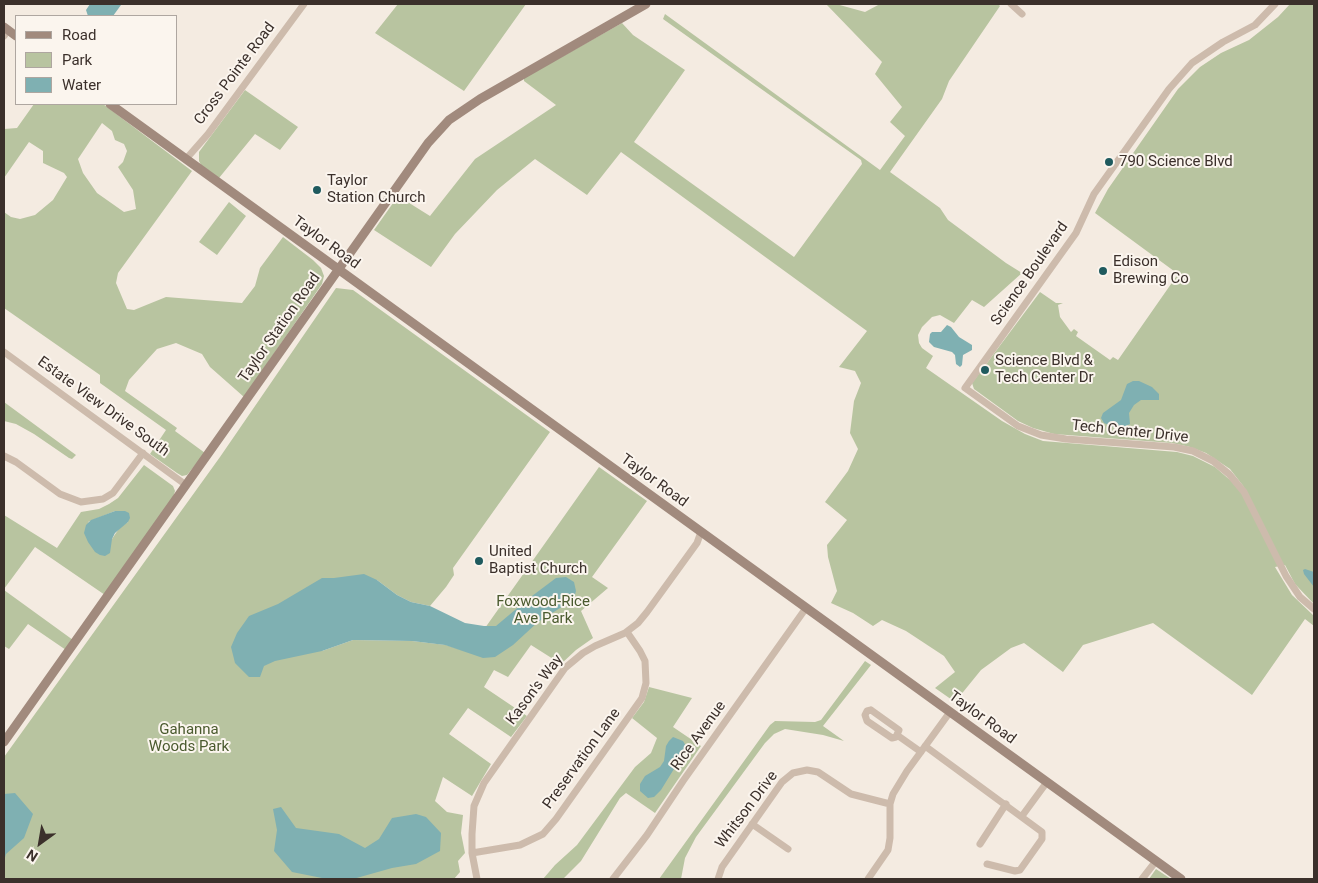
<!DOCTYPE html>
<style>
body{margin:0}
#map{position:relative;width:1318px;height:883px;overflow:hidden;background:#f4ebe1;font-family:Roboto,sans-serif}
canvas{display:block}
.frame{position:absolute;inset:0;border:5px solid #3b302b;pointer-events:none}
.legend{position:absolute;left:15px;top:15px;width:162px;height:90px;box-sizing:border-box;background:#fbf5ee;border:1px solid #aea6a0;margin:0;padding:6px 9px;list-style:none;font-size:15px;color:#3b302b}
.legend li{display:flex;align-items:center;gap:10px;height:25px}
.legend b{width:25px;border:1px solid #aea6a0}
.north{position:absolute;left:15px;top:818px;width:50px;height:50px;-webkit-text-stroke:4px #fbf5ee;paint-order:stroke;rotate:212deg;font-size:14px;font-weight:700;line-height:20px;text-align:center;color:#3b302b}
.north::after{content:'';display:block;margin:auto;width:18px;height:22px;background:#3b302b;clip-path:polygon(50% 0,100% 100%,50% 72%,0 100%)}
</style>
<div id="map">
<canvas width="1318" height="883"></canvas>
<div class="frame"></div>
<ul class="legend">
<li><b style="height:6px;background:#a18a7d"></b>Road</li>
<li><b style="height:14px;background:#b8c4a0"></b>Park</li>
<li><b style="height:14px;background:#7fb0b2"></b>Water</li>
</ul>
<div class="north">N</div>
</div>
<script>
const g = document.querySelector('canvas').getContext('2d');
g.lineJoin = 'round';
function fillPath(path, color) { g.fillStyle = color; g.fill(path, 'evenodd'); }
const toPath = rows => new Path2D(rows.map(r => 'M' + r).join(''));
function stroke(path, color, width, dash) { g.strokeStyle = color; g.lineWidth = width; g.lineCap = dash ? 'butt' : 'round'; g.setLineDash(dash || []); g.stroke(path); }
function label(font, color, halo, rows, align = 'center') {
  g.font = font + ' Roboto,sans-serif'; g.lineWidth = 4; g.setLineDash([]); g.textBaseline = 'middle'; g.strokeStyle = halo; g.fillStyle = color; for (const [text, x, y, turn = 0] of rows) {
    g.save(); g.translate(x, y); g.rotate((+turn || 0) * Math.PI / 180); g.textAlign = isNaN(turn) ? turn : align; if (halo) g.strokeText(text, 0, 0); g.fillText(text, 0, 0); g.restore();
  }
}
const green = toPath([
 [398,4,526,4,464,91,375,33],
 [826,4,836,4,865,12,880,4,998,4,1000,6,949,81,942,99,890,172,940,208,948,220,1006,263,1022,273,984,307,972,300,954,323,940,315,932,317,922,327,918,335,919,343,922,348,933,356,926,368,1002,421,1025,434,1043,441,1177,452,1193,456,1215,467,1230,480,1244,487,1230,469,1206,453,1190,447,1172,443,1054,434,1033,428,1018,421,974,389,972,383,1040,292,1056,303,1063,303,1058,305,1060,317,1071,332,1074,329,1078,332,1076,336,1110,360,1113,357,1118,360,1178,274,1095,213,1108,189,1178,89,1200,67,1221,53,1249,40,1278,17,1290,4,1314,4,1314,604,1295,584,1285,565,1275,567,1292,595,1314,616,1314,626,1305,619,1252,695,1153,623,1083,645,1063,672,1024,643,1011,648,981,670,955,702,935,688,955,672,944,656,906,631,882,620,873,626,853,613,831,603,837,591,828,557,827,545,847,520,825,502,848,471,858,449,850,433,854,401,861,383,855,371,839,367,867,331,621,152,587,195,535,159,497,190,455,234,431,267,374,230,398,196,430,216,475,159,556,105,524,81,524,78,622,23,633,35,685,70,634,142,794,257,862,164,861,160,663,19,665,14,880,170,905,136,890,122,902,107,875,74,882,62],
 [245,90,298,127,280,150,255,134,219,178,201,165,199,161,199,152],
 [34,104,103,104,192,171,118,273,116,283,127,309,134,310,166,297,242,303,255,286,260,268,283,237,313,260,321,268,324,276,322,284,244,397,210,367,202,354,176,343,157,349,129,380,125,391,177,428,175,431,205,453,187,475,182,476,177,473,150,454,166,430,100,383,100,375,4,308,4,212,11,217,20,219,35,215,53,200,67,177,64,173,43,163,43,151,29,142,4,178,4,129,17,128],
 [102,123,112,131,115,140,124,144,127,151,123,162,118,167,133,190,136,209,124,212,97,193,83,173,78,159],
 [229,202,246,216,217,255,199,242],
 [336,288,353,290,550,432,453,568,454,575,446,587,430,606,411,602,397,595,377,580,322,651,353,640,412,641,446,645,468,652,599,467,647,501,592,577,608,588,581,611,593,638,576,650,561,664,531,645,508,677,494,670,484,687,527,716,511,737,468,708,449,734,491,764,472,796,443,777,435,801,447,812,463,815,461,833,465,853,458,861,460,872,454,879,4,879,4,757,220,457],
 [4,402,76,455,72,459,69,458,34,434,16,424,4,421],
 [144,465,173,486,175,491,173,498,105,595,35,547,4,589,4,515,57,548,81,512,99,509,109,504,118,498],
 [115,511,128,522,120,527,112,539,88,522],
 [4,590,73,640,66,650,28,624,9,649,4,646],
 [865,661,871,665,823,726,844,741,823,735,785,729,774,734,765,743,696,837,685,858,681,879,659,879,770,725,775,721,815,722,821,720],
 [649,687,692,698,673,727,701,746,655,813,626,793,620,798,581,861,563,879,543,879,555,865,577,845,635,767,651,753,657,738,632,718,644,702],
 [1156,869,1171,879,1149,879]
]);
const water = toPath([
 [90,4,121,4,121,5,113,16,88,16,86,10],
 [947,325,951,327,959,337,972,345,972,350,963,355,962,365,960,367,956,364,955,355,952,352,934,347,929,342,930,334,932,332,941,332],
 [1133,381,1139,381,1152,387,1159,394,1159,400,1141,400,1134,405,1129,413,1130,424,1126,426,1116,428,1104,423,1101,418,1103,413,1121,400,1127,384],
 [115,511,125,511,129,513,130,518,128,522,115,533,112,539,110,553,105,556,100,555,95,552,88,542,84,533,86,525,91,520],
 [1305,569,1314,572,1314,587,1304,574,1303,570],
 [364,574,377,580,397,595,411,602,430,606,465,623,484,626,496,626,528,599,556,578,566,577,574,582,576,591,574,598,568,603,538,622,513,645,495,657,483,658,445,645,412,641,353,640,322,651,275,661,264,666,260,677,249,677,235,663,231,647,237,633,249,616,278,604,322,578,334,578],
 [673,737,683,741,686,746,685,751,661,790,654,797,648,798,640,791,640,784,645,776,660,767,664,761,666,746,669,741],
 [15,793,33,814,24,838,6,854,4,861,4,794],
 [281,807,296,828,339,834,365,848,379,839,392,818,416,814,426,817,441,833,440,851,416,864,392,868,353,879,327,879,292,872,274,851,277,830,273,809]
]);
const minor = toPath([
 [1011,4,1022,14],
 [1275,4,1255,25,1223,42,1192,63,1169,89,1094,194,1076,233,965,388,1018,426,1041,435,1066,439,1174,447,1193,451,1213,461,1229,474,1244,492,1286,576,1300,597,1314,609],
 [4,36,8,30],
 [186,159,208,134,304,4],
 [4,352,186,485],
 [4,456,16,462,60,494,81,502,103,499,113,493,143,453],
 [871,710,899,730,896,737,892,738,867,721,865,715,867,711,871,710],
 [897,735,921,752],
 [925,746,1042,832,1042,839,1020,870,1015,871,987,864],
 [1022,816,1047,782],
 [752,824,788,849],
 [980,844,1006,804],
 [472,853,520,845,543,834,556,819,642,698,646,683,645,661,640,651,627,632],
 [477,879,472,853,472,834,474,806,484,783,565,668,583,653,595,646,625,633,638,623,647,612,697,543,701,532],
 [613,879,647,835,683,781,806,608],
 [718,879,722,867,782,782,793,773,807,770,818,772,851,794,890,804],
 [868,879,888,850,890,838,890,804,893,794,907,771,950,712],
 [1142,879,1156,861]
]);
const secondary = toPath([
 [4,27,16,36],
 [110,104,1181,879],
 [4,742,428,143,449,120,480,99,646,4]
]);
const markers = [
 [1109,162,5,"#1f5a5e"],
 [317,190,5,"#1f5a5e"],
 [1103,271,5,"#1f5a5e"],
 [985,370,5,"#1f5a5e"],
 [479,561,5,"#1f5a5e"]
];
const streetNames = [
 ["Cross Pointe Road",235,74,-53],
 ["Taylor Road",326,243,36],
 ["Science Boulevard",1030,274,-55],
 ["Taylor Station Road",280,328,-55],
 ["Estate View Drive South",103,407,36],
 ["Tech Center Drive",1130,432,6],
 ["Taylor Road",654,481,36],
 ["Kason's Way",535,690,-53],
 ["Taylor Road",982,718,36],
 ["Rice Avenue",699,736,-54],
 ["Preservation Lane",582,759,-54],
 ["Whitson Drive",747,810,-53]
];
const poiNames = [
 ["790 Science Blvd",1119,162],
 ["Taylor",327,181],
 ["Station Church",327,198],
 ["Edison",1113,262],
 ["Brewing Co",1113,279],
 ["Science Blvd &",995,361],
 ["Tech Center Dr",995,378],
 ["United",489,552],
 ["Baptist Church",489,569]
];
const parkNames = [
 ["Foxwood-Rice",543,602],
 ["Ave Park",543,619],
 ["Gahanna",189,730],
 ["Woods Park",189,747]
];
fillPath(green, '#b8c4a0');
fillPath(water, '#7fb0b2');
stroke(minor, '#cdbbac', 7);
stroke(secondary, '#a18a7d', 9);
for (const [x, y, r, color] of markers) { const dot = new Path2D(); dot.arc(x, y, r, 0, 2 * Math.PI); g.fillStyle = color; g.fill(dot); stroke(dot, '#fbf5ee', 2); }
label('15px', '#3b302b', '#fbf5ee', streetNames);
label('15px', '#3b302b', '#fbf5ee', poiNames, 'left');
label('15px', '#4a5a2e', '#fbf5ee', parkNames);
</script>
